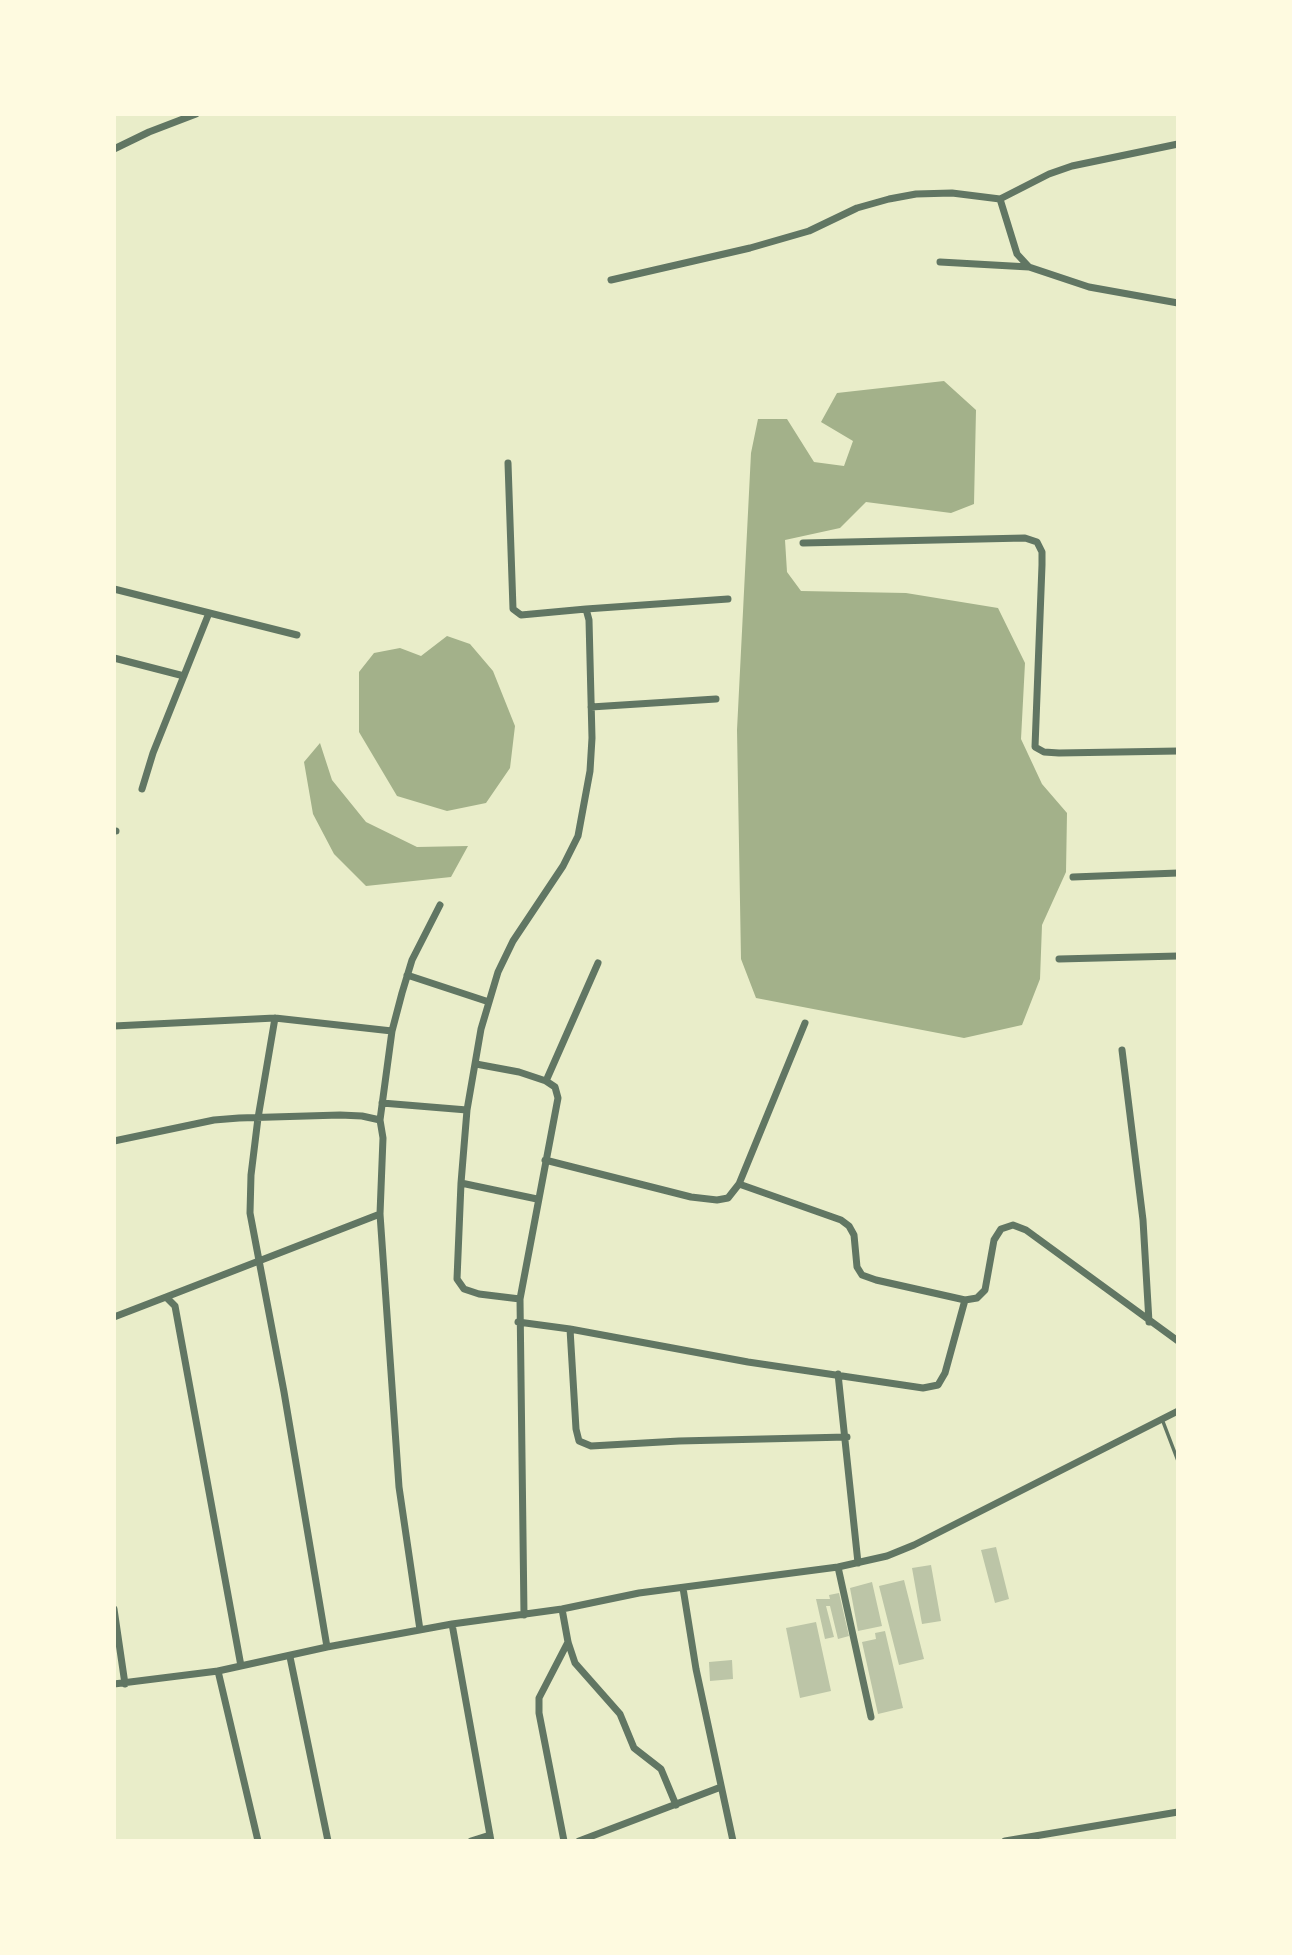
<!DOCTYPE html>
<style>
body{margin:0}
#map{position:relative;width:1292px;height:1955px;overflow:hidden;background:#e9edc9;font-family:"Alegreya Sans",sans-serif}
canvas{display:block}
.frame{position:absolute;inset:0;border:116px solid #fefae0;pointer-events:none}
</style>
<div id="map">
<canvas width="1292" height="1955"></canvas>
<div class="frame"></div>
</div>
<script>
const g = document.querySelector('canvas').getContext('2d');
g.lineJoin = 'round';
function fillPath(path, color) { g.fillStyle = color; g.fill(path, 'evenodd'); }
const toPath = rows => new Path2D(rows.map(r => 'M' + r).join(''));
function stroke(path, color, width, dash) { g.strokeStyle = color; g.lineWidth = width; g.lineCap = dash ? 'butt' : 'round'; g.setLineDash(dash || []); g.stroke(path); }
const water = toPath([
 [944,381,976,410,974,504,951,513,866,502,840,528,785,540,787,572,801,591,906,593,998,608,1025,663,1021,739,1042,784,1067,813,1066,872,1042,925,1040,979,1022,1025,964,1038,756,998,741,959,737,730,751,453,758,419,787,419,814,462,844,466,853,441,821,422,837,393],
 [447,636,470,644,493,671,515,726,510,768,486,803,447,811,397,796,359,732,359,672,374,653,400,648,421,656],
 [320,743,332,780,366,822,417,847,468,846,451,877,366,886,334,854,313,814,304,762]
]);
const building = toPath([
 [996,1547,1009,1599,995,1603,981,1550],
 [931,1565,941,1621,922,1624,912,1568],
 [904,1580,924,1659,899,1665,879,1586],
 [872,1582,882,1626,858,1631,850,1588],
 [839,1593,849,1636,838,1639,830,1606,826,1606,834,1637,825,1639,816,1599,830,1599,829,1595],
 [816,1622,831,1691,800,1698,786,1628],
 [885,1631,903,1708,878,1714,862,1642,876,1639,875,1633],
 [732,1660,733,1679,710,1681,709,1662]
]);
const service = toPath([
 [1162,1419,1178,1461]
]);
const minor = toPath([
 [1178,144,1072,166,1049,174,1000,199,1017,254,1029,267,1089,287,1178,303],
 [114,149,149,132,196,114],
 [940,262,1029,267],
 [611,280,750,248,809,231,857,208,889,199,916,194,952,193,1000,199],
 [508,463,513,609,521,615,586,609,589,620,592,738,590,771,578,836,563,866,513,941,498,972,481,1029,467,1110,461,1183,457,1279,464,1289,479,1294,520,1299],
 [803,543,1025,538,1037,542,1042,552,1042,565,1035,747,1044,752,1059,753,1178,751],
 [114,589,297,635],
 [586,609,728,599],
 [114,658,184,676],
 [591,707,716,699],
 [142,789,153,753,209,613],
 [114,831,116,831],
 [1073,877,1178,873],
 [1059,959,1178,956],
 [407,975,489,1002],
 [275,1018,258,1118,251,1175,250,1213,284,1392,327,1647],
 [114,1026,275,1018,392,1031],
 [1122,1050,1143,1220,1149,1322],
 [476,1064,519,1072,546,1081,555,1087,558,1098,520,1299,524,1615],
 [546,1081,598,963],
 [382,1103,467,1110],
 [380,1120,392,1031,402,993,412,960,440,905],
 [114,1141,214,1120,239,1118,340,1115,362,1116,380,1120,383,1138,380,1214,399,1487,420,1630],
 [545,1160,691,1197,717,1200,728,1198,739,1184,805,1023],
 [461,1183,537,1199],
 [739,1184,841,1220,849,1226,854,1235,857,1267,862,1275,876,1280,965,1300,977,1298,985,1290,994,1240,1001,1229,1013,1225,1026,1230,1178,1341],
 [166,1297,380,1214],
 [114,1317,166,1297,175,1306,241,1666],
 [518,1322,570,1329,748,1362,923,1388,938,1385,945,1373,965,1300],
 [570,1329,576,1429,579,1441,591,1446,679,1441,847,1437],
 [838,1374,858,1563],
 [838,1567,871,1717],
 [683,1588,696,1669,733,1841],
 [114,1609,125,1684],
 [562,1609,568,1642,575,1663,620,1714,634,1748,661,1769,676,1805],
 [452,1624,491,1841],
 [290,1657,328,1841],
 [218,1671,258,1841],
 [114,1684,218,1671,327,1647,452,1624,562,1609,639,1593,838,1567,887,1556,914,1545,1178,1411],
 [471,1841,490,1835],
 [564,1841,539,1713,539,1698,568,1642],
 [579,1841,721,1787],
 [1005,1841,1178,1812]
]);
fillPath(water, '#a3b18a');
fillPath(building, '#bcc5a7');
stroke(service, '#617663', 3.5);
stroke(minor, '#617663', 7);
</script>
